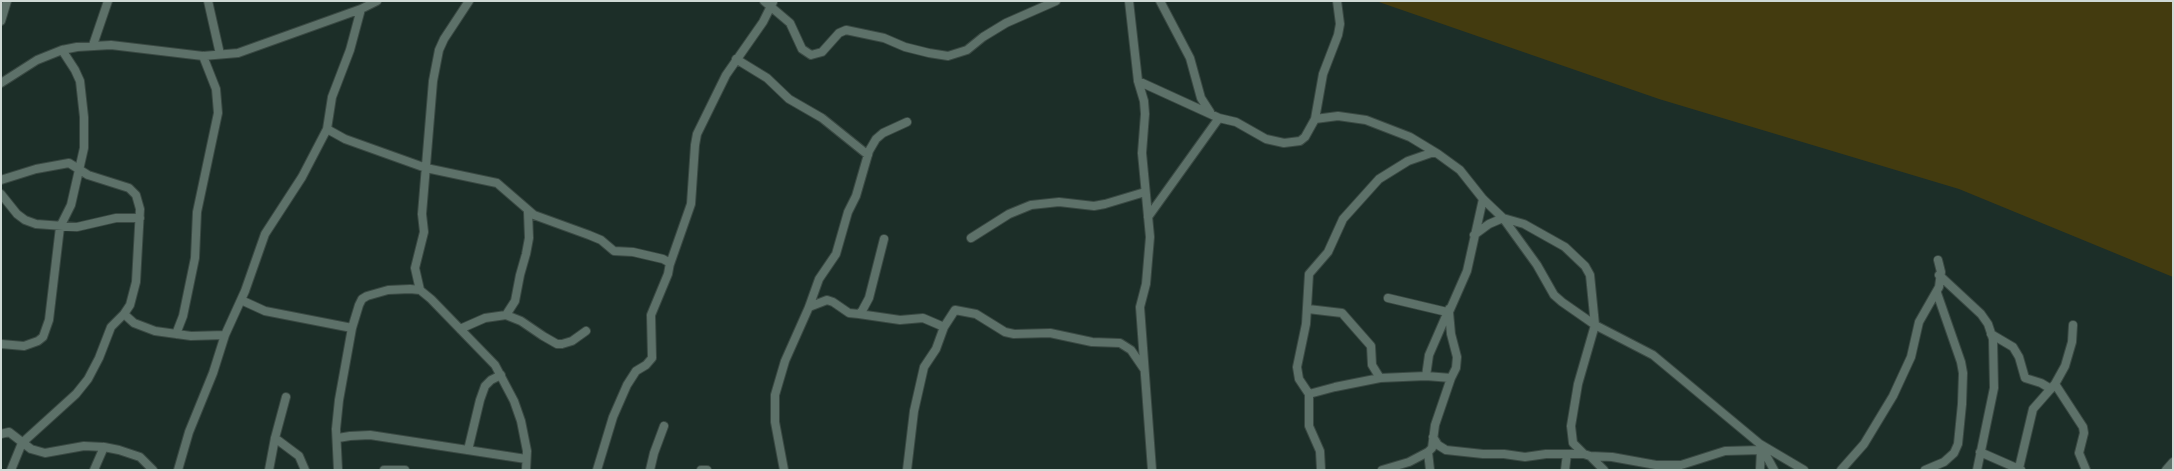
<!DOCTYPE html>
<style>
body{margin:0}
#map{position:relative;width:2174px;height:471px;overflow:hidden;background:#1c2e28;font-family:Rubik,sans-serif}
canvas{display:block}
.frame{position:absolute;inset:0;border:2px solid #cfd9d5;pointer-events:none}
</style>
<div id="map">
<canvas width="2174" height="471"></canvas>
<div class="frame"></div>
</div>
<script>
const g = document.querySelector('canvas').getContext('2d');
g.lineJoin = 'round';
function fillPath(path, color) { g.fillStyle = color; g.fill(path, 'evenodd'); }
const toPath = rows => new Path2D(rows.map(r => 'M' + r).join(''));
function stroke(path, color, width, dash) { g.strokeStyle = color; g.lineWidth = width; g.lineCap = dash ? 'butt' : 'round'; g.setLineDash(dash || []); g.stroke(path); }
const green = toPath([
 [1376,1,2173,1,2173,277,1959,189,1659,99]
]);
const minor = toPath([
 [208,1,220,54],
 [764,1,790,23,802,49,811,55,822,52,839,33,846,30,884,38,905,47,929,53,948,56,967,50,983,37,1006,23,1056,1],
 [1129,1,1138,81,1144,101,1145,114,1142,153,1150,237,1146,284,1140,307,1152,470],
 [1160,1,1190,58,1201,98,1210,112],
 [1,21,7,1],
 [93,45,108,1],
 [736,59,767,78,789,99,822,118,868,155],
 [1138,81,1219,118,1236,122,1266,139,1284,143,1300,141,1305,137,1315,119,1323,74,1338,35,1340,24,1337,1],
 [1,83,37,60,62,50,77,47,111,45,203,56,238,53,361,9,377,1],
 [1315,119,1338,116,1366,120,1410,137,1438,154,1460,170,1483,199,1503,218,1537,265,1554,295,1562,302,1595,325,1653,355,1760,444,1804,470],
 [327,129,345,139,426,168,497,183,534,215,589,235,601,240,614,251,633,252,663,259,670,263,668,274,651,315,652,358,646,365,636,371,627,385,613,417,597,470],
 [1,180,36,169,69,163,88,175,129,188,136,195,140,209,136,282,130,305,124,314,111,327,99,358,88,379,76,394,22,443,11,470],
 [1,194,17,214,25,220,36,224,77,227,116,218,140,218],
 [1148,217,1219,118],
 [1474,235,1489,224,1503,218,1524,224,1565,247,1585,266,1590,275,1595,325,1578,384,1571,426,1573,443,1584,454],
 [971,238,1009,214,1031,205,1059,202,1094,206,1105,204,1145,192],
 [670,264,691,204,695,145,697,134,726,75,763,22,773,2],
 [1939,275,1981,314,1988,324,1993,339,1994,388,1977,470],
 [420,290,415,268,424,232,422,214,433,81,439,50,444,39,469,1],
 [1388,298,1447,312],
 [241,300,265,311,352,328],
 [809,307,827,300,833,302,849,313,859,314,862,311,869,298,884,239],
 [1308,309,1342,313,1371,346,1372,365,1380,378],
 [124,314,134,323,155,331,191,336,225,335],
 [859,314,900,320,923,318,944,327],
 [506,315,515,301,520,275,526,254,529,238,528,212],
 [460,329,485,318,506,315,521,321,543,336,557,344,562,344,572,341,586,331],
 [176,334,183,316,195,258,197,212,218,113,216,89,203,56],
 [1991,334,2013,347,2019,357,2025,378,2041,383,2051,389],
 [1,344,24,346,38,341,43,337,49,320,60,227,71,205,84,148,84,117,80,81,75,70,62,50],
 [1426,376,1429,355,1449,309],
 [2055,384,2083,427,2084,433,2079,453,2086,470],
 [1309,394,1335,387,1380,378,1426,376,1451,378],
 [1,434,9,432,31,449,45,453,84,446,104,447,119,450,140,457,153,470],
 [1433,437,1438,445,1446,450,1483,454,1504,454,1525,457,1546,454,1584,454,1590,456,1604,470],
 [275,438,299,456,305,470],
 [338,438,350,436,370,435,526,459],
 [1761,446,1774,470],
 [468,450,480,400,485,386,491,380,501,375],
 [1428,452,1430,470],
 [1980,452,2021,470],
 [1590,456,1612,457,1656,465,1681,465,1725,451,1761,450],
 [2019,468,2033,409,2055,384,2065,366,2072,342,2073,325],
 [94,470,104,447],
 [178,470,189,432,213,373,225,335,245,291,265,234,302,177,327,129,332,97,350,50,361,9],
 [269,470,275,438,286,397],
 [338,470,336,429,339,400,352,328,359,305,362,299,367,296,388,290,410,289,420,290,431,299,495,365,514,401,521,421,527,451,526,470],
 [384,470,405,470],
 [650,470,654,453,664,426],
 [701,470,707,470],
 [784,470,775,422,775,395,785,361,809,307,819,279,836,254,848,212,856,196,869,151,876,139,883,133,907,122],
 [907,470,914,411,924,367,936,349,944,327,955,310,976,314,1005,332,1014,334,1050,333,1092,342,1120,343,1131,350,1144,369],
 [1321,470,1320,451,1309,426,1309,394,1299,379,1297,367,1306,324,1309,274,1328,252,1343,219,1379,179,1408,161,1434,152],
 [1382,470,1409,462,1428,452,1432,448,1435,425,1451,378,1456,368,1457,357,1451,334,1449,312,1467,271,1483,199],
 [1565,470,1567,454],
 [1760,470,1761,450,1764,450],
 [1841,470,1864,444,1893,396,1911,357,1919,322,1939,287,1941,272,1938,260],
 [1925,470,1944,462,1954,453,1958,444,1962,404,1963,373,1961,362,1937,293],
 [2166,470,2173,462]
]);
fillPath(green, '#433b0f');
stroke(minor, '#3a4943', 10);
stroke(minor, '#5d7169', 8);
</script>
